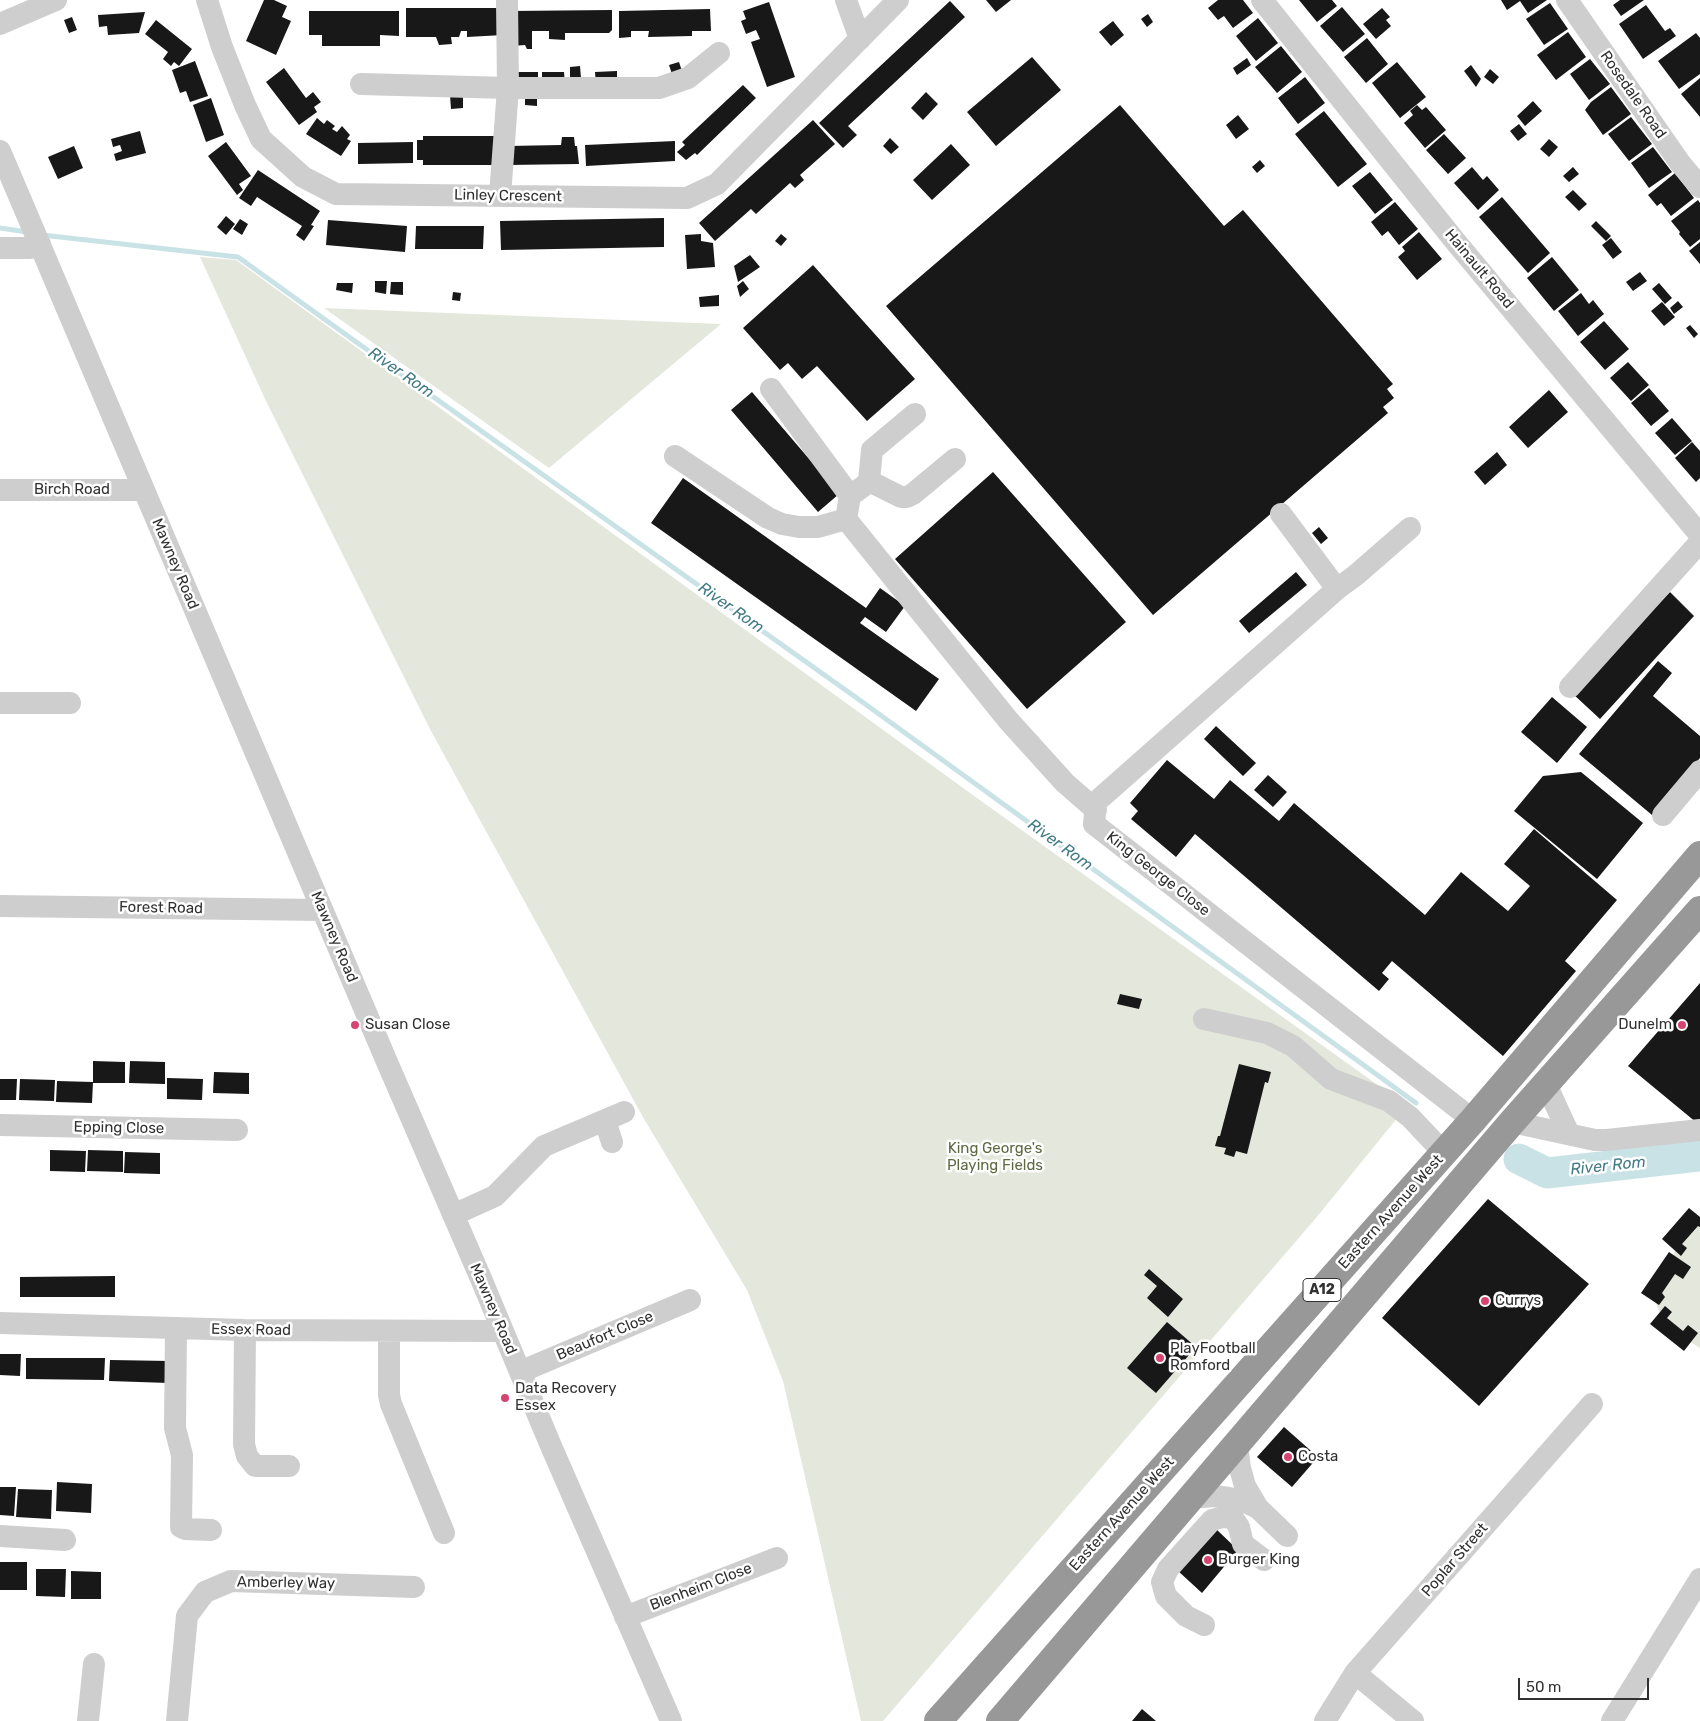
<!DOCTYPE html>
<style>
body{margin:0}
#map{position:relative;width:1700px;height:1721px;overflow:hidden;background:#fff;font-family:Rubik,sans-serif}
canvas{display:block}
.scale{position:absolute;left:1518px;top:1678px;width:131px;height:22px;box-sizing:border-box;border:2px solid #313131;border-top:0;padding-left:6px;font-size:15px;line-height:18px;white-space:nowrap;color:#313131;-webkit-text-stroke:4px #fff;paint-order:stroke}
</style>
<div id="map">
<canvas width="1700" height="1721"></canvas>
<div class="scale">50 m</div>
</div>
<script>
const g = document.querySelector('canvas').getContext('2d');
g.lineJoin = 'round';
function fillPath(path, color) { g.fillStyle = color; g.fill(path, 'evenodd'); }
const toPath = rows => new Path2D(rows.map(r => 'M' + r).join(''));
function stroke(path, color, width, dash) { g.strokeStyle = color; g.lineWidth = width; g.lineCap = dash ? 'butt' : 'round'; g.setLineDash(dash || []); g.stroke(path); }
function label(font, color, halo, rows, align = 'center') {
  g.font = font + ' Rubik,sans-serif'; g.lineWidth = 5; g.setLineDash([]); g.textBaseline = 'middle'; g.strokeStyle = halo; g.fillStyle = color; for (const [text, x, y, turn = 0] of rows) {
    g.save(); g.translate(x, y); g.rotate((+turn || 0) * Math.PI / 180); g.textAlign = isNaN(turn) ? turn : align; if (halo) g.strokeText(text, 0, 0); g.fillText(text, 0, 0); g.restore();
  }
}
const green = toPath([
 [200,257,236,260,970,793,1407,1106,1316,1218,883,1721,861,1721,783,1381,747,1290,644,1119,431,731,266,401],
 [324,308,721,324,549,468],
 [1700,1219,1700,1348,1666,1327,1654,1299,1682,1235]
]);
const stream = toPath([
 [0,228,27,232],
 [42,235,238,257,352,339,861,701,1416,1103]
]);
const river = toPath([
 [1519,1159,1547,1173,1700,1156]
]);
const building = toPath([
 [264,0,274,0,287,6,282,17,291,21,276,55,246,41],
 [986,0,1011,0,996,12],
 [1218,0,1243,0,1253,13,1233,28,1224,16,1218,20,1208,8],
 [1299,0,1332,0,1337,6,1317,22],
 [1501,0,1547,0,1528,13,1520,1,1507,10],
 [1620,0,1644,0,1621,16,1613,5],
 [950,1,965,17,848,126,857,135,843,148,819,123],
 [769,2,795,77,767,87,751,42,760,39,756,30,746,34,741,21,746,19,743,11],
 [1550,3,1568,29,1544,45,1526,19],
 [1646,5,1665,31,1670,28,1676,36,1643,59,1619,24],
 [1342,7,1365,34,1343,52,1320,26],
 [406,8,503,8,503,35,467,37,467,31,461,31,459,37,451,37,452,44,439,45,436,37,406,37],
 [1382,8,1390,17,1386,20,1391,26,1376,39,1363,24],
 [710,9,711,31,692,31,692,36,648,37,649,31,631,31,631,37,619,38,619,11],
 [612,10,612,30,609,33,565,33,565,40,549,39,549,31,532,31,532,49,527,49,525,45,512,46,511,11],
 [309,11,399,11,399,36,380,35,380,46,322,46,322,35,309,35],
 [145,12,139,33,108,35,107,26,99,27,98,15],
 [1148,14,1153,22,1147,27,1141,19],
 [72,17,77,30,69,33,64,20],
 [1258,18,1278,43,1256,61,1236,36],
 [156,20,192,49,179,66,174,62,171,66,163,59,168,52,145,34],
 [1113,21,1124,35,1111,46,1099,32],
 [1568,32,1586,57,1556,80,1537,55],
 [1696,33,1700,38,1700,74,1679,89,1658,61],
 [1367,38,1388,64,1366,83,1344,57],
 [1281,46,1302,72,1277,93,1255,67],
 [1032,57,1061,90,996,146,967,112],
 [1247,58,1251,65,1237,75,1233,68],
 [1590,59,1610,84,1589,100,1570,74],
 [195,61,208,96,190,102,186,91,180,93,172,70],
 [679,62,683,74,673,77,669,65],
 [1397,62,1426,97,1400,118,1372,83],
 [1471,65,1481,79,1476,87,1464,71],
 [580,66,581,78,570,78,570,67],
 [284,68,306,98,313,92,321,102,314,107,317,112,299,125,266,82],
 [1490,69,1499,77,1493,84,1484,77],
 [617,71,617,84,596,85,595,72],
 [513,72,538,72,538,83,523,84],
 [542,72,564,72,565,84,542,84],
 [1305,77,1325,103,1298,124,1278,98],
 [1700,78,1700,117,1681,94],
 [743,85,756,98,697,155,695,153,686,160,677,152,685,145,682,142],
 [1611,87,1631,114,1603,135,1585,110,1591,102],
 [525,92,537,92,537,106,525,105],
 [926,92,938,104,923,120,911,108],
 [450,95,463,95,463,108,451,109],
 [211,98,224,135,206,142,193,105],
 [1533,101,1542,111,1525,126,1517,116],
 [1120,105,1224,226,1243,210,1393,384,1387,389,1394,398,1383,407,1388,413,1153,615,886,306],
 [1417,105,1422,110,1426,107,1446,130,1425,148,1404,123,1413,115,1410,111],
 [1324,111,1367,164,1338,187,1295,134],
 [1238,115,1249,129,1236,139,1226,125],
 [1631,117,1652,144,1629,161,1608,134],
 [317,118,324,124,327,120,335,126,332,129,337,132,342,126,350,135,347,139,351,141,341,156,306,134],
 [813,120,835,144,800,175,804,180,795,188,790,183,756,214,751,209,715,241,699,223],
 [1519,124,1527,134,1518,141,1510,131],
 [140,131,146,153,116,161,114,154,122,151,120,145,113,147,111,139],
 [1444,134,1466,158,1448,174,1426,150],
 [423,136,494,136,494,165,423,165,423,160,417,160,417,140,423,140],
 [562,137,574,137,575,146,577,146,579,164,508,165,508,146,561,145],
 [890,138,899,147,891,154,883,146],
 [1549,139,1558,147,1549,157,1540,149],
 [675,141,675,161,586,166,585,145],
 [226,142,251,176,239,184,243,190,237,195,208,156],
 [413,142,413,163,358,164,358,143],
 [951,144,970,165,932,200,913,180],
 [74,146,83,168,58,179,48,157],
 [1653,147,1672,172,1649,188,1631,163],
 [1260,160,1265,166,1257,173,1252,167],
 [1472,167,1483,180,1487,176,1499,190,1478,210,1454,183],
 [1573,167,1579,174,1569,182,1563,176],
 [258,170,320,211,311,225,314,226,304,241,296,235,302,226,257,197,251,206,239,198],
 [1370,172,1393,200,1375,214,1352,186],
 [1675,173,1694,198,1671,216,1661,203,1657,206,1648,195],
 [1573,190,1587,204,1579,211,1565,197],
 [1502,197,1550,253,1528,273,1479,217],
 [1698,200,1700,203,1700,239,1690,247,1679,234,1680,232,1671,221],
 [1395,202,1418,229,1399,245,1388,231,1382,236,1371,222],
 [226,216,235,224,226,235,217,227],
 [664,218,664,247,501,250,500,221],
 [240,219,248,224,242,235,233,229],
 [328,220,407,226,405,252,326,245],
 [1596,221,1611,236,1606,241,1591,226],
 [416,226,484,226,483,249,415,249],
 [1419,232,1442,259,1417,280,1398,257,1405,251,1402,247],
 [701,234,701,241,713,243,715,267,687,269,685,235],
 [781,234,787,239,781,246,775,241],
 [1611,238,1622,252,1613,259,1602,245],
 [1700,242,1700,264,1689,251],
 [750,255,760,267,738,282,734,266],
 [1552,257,1579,290,1554,311,1527,278],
 [813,265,915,379,867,421,817,366,802,379,788,363,780,370,743,328],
 [1640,272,1647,281,1633,291,1626,282],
 [375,281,387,281,386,294,375,292],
 [743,281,749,289,740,297,737,286],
 [391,282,403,282,403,295,390,294],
 [337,283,353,283,352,293,336,290],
 [1659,283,1672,298,1665,304,1652,289],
 [453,292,461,293,460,301,452,300],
 [1581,293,1589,304,1593,300,1604,314,1578,336,1558,311],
 [719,295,719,306,700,307,699,297],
 [1678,301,1683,307,1674,314,1670,308],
 [1662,302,1675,317,1664,326,1651,311],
 [1604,321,1629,349,1605,370,1580,342],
 [1690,325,1698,334,1694,338,1686,328],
 [1628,362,1649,385,1631,401,1610,378],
 [1649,388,1669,411,1651,426,1631,403],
 [1549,390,1568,412,1528,448,1509,427],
 [752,392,839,494,818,512,731,410],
 [1672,418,1692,441,1675,455,1655,433],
 [1692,442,1700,451,1700,478,1696,482,1675,458],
 [1497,452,1507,465,1485,485,1474,472],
 [993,472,1126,622,1027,709,895,559],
 [683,478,866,608,880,588,905,606,886,632,865,617,860,623,939,679,916,711,651,523],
 [1319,527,1328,538,1321,544,1312,533],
 [1296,572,1307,585,1249,633,1239,621],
 [1670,592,1694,616,1600,719,1573,694],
 [1658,661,1672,673,1653,696,1700,736,1700,758,1652,815,1579,754],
 [1552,697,1587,727,1557,763,1521,732],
 [1216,726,1256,763,1243,776,1204,739],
 [1167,760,1214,799,1230,780,1279,821,1294,803,1425,915,1461,872,1508,911,1530,886,1504,864,1534,829,1617,900,1565,961,1576,971,1503,1056,1392,961,1382,973,1389,979,1379,991,1195,834,1176,857,1131,819,1138,811,1130,803],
 [1581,772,1643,823,1597,879,1514,811,1543,776],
 [1268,775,1287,792,1273,807,1254,790],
 [1700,983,1700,1120,1697,1123,1628,1066],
 [1120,994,1142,999,1139,1009,1117,1004],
 [93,1061,125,1062,125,1083,93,1083],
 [130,1061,165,1062,165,1084,129,1083],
 [1239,1064,1271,1072,1268,1083,1265,1082,1247,1154,1236,1151,1234,1157,1224,1154,1226,1148,1215,1146,1218,1136,1220,1136],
 [214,1072,249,1073,249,1094,213,1093],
 [167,1078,203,1079,202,1100,167,1099],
 [0,1079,17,1079,16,1100,0,1100],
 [20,1079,55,1080,54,1101,19,1100],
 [57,1081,93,1082,92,1103,56,1102],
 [50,1150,86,1151,85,1172,50,1171],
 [88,1150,123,1151,123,1172,87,1171],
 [125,1152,160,1153,160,1174,124,1173],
 [1488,1199,1589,1284,1479,1406,1382,1318],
 [1689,1208,1700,1217,1700,1227,1698,1226,1682,1244,1687,1248,1681,1256,1662,1239],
 [1669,1252,1691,1267,1683,1279,1675,1274,1662,1293,1665,1297,1659,1305,1641,1293],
 [1149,1269,1183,1299,1168,1317,1147,1298,1157,1286,1144,1275],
 [115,1276,115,1297,20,1297,20,1277],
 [1665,1306,1672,1312,1667,1318,1683,1331,1688,1325,1698,1333,1684,1351,1650,1324],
 [1167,1322,1196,1347,1156,1393,1127,1368],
 [0,1354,21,1354,20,1376,0,1375],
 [26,1358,105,1358,104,1380,26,1379],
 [110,1360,170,1361,169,1383,109,1381],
 [1284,1427,1318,1457,1292,1487,1257,1457],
 [57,1482,92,1484,91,1513,56,1511],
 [0,1487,16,1487,14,1516,0,1515],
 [18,1489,52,1490,51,1519,16,1517],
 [1215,1528,1238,1550,1202,1593,1177,1570],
 [0,1562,27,1562,27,1590,0,1590],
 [36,1569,66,1569,65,1597,36,1596],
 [71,1571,101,1572,101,1599,71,1599],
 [1142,1709,1156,1721,1132,1721]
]);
const minor = toPath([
 [207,0,222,47,245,105,261,139,303,177,336,194,687,198,717,184,898,0],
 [846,0,860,39],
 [1262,0,1455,241,1700,535],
 [1567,0,1680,163,1700,187],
 [0,24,56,0],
 [361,84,508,88,659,88,688,78,719,53],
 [0,151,387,1062,482,1281,551,1446,671,1721],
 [500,196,508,88,507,0],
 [0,248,30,248,40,244],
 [771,389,850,496,846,519,1008,720,1065,783,1096,810],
 [675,456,768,518,782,524,799,527,818,527,846,519],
 [869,481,901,497,907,497,913,494,955,459],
 [0,490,144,490],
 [850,496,865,485,869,481,872,450,915,414],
 [1281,514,1337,589],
 [1410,528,1356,575,1337,589,1096,802,1094,824,1473,1120],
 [1570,687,1700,542],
 [0,703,70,703],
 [1663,815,1700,771],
 [0,906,322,910],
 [1204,1019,1267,1033,1293,1046,1331,1079,1389,1101,1410,1117,1444,1153],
 [1546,1084,1569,1134],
 [605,1121,612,1142],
 [1512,1122,1595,1140,1607,1140,1700,1130],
 [0,1125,237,1130],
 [453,1215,495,1196,544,1146,624,1112],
 [0,1323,245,1330,502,1331],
 [176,1328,175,1428,182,1455,181,1527,185,1529,211,1530],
 [245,1330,244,1444,247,1456,255,1466,289,1466],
 [389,1331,389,1395,391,1404,444,1533],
 [520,1372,690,1300],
 [1237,1445,1240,1468,1245,1486,1258,1508,1287,1536],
 [1191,1498,1214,1496,1229,1498,1241,1500,1258,1508],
 [0,1536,65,1540],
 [625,1617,777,1558],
 [1204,1625,1186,1616,1166,1596,1162,1582,1168,1569,1212,1520,1223,1517,1233,1518,1239,1527,1243,1544,1264,1560],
 [1355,1673,1413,1721],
 [88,1721,94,1664],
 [177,1721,187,1616,205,1592,231,1581,414,1587],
 [1325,1721,1355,1673,1592,1404],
 [1612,1721,1700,1579]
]);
const highway = toPath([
 [938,1721,1473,1120,1700,855],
 [1000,1721,1512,1122,1700,910]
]);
const markers = [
 [355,1025,5,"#d64572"],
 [1682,1025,5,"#d64572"],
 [1485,1301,5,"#d64572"],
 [1160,1358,5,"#d64572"],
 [505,1398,5,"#d64572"],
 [1288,1457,5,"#d64572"],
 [1208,1560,5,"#d64572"]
];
const shields = [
 [1322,1290,38]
];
const shieldNames = [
 ["A12",1322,1290]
];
const streetNames = [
 ["Rosedale Road",1633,95,55],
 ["Linley Crescent",508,196,1],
 ["Hainault Road",1479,269,50],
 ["Birch Road",72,490],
 ["Mawney Road",175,564,67],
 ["King George Close",1158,874,38],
 ["Forest Road",161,908,1],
 ["Mawney Road",334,937,67],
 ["Epping Close",119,1128,1],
 ["Eastern Avenue West",1391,1212,-48],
 ["Mawney Road",493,1309,67],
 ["Essex Road",251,1330,1],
 ["Beaufort Close",605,1336,-23],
 ["Eastern Avenue West",1122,1514,-48],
 ["Poplar Street",1455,1560,-49],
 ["Amberley Way",286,1583,1],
 ["Blenheim Close",701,1587,-21]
];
const poiNames = [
 ["Susan Close",365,1025],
 ["Dunelm",1672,1025,"right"],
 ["Currys",1495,1301],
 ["PlayFootball",1170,1349],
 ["Romford",1170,1366],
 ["Data Recovery",515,1389],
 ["Essex",515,1406],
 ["Costa",1298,1457],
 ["Burger King",1218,1560]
];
const parkNames = [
 ["King George's",995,1149],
 ["Playing Fields",995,1166]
];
const waterNames = [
 ["River Rom",401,373,35],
 ["River Rom",731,608,35],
 ["River Rom",1060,845,36],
 ["River Rom",1608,1166,-6]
];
fillPath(green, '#e4e7db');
stroke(stream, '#c9e2e6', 5);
stroke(river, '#c9e2e6', 31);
fillPath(building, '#181818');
stroke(minor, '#cecece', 22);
stroke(highway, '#989898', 28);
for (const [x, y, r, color] of markers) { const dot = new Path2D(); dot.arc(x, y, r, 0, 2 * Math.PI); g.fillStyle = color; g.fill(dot); stroke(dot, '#fff', 2); }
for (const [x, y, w] of shields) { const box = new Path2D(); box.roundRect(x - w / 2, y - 11.5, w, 23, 4); g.fillStyle = '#fff'; g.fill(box); stroke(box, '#313131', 1); }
label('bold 14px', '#313131', null, shieldNames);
label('15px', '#313131', '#fff', streetNames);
label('15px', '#313131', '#fff', poiNames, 'left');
label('15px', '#5e6a42', '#fff', parkNames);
label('italic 16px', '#427c87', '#fff', waterNames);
</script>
